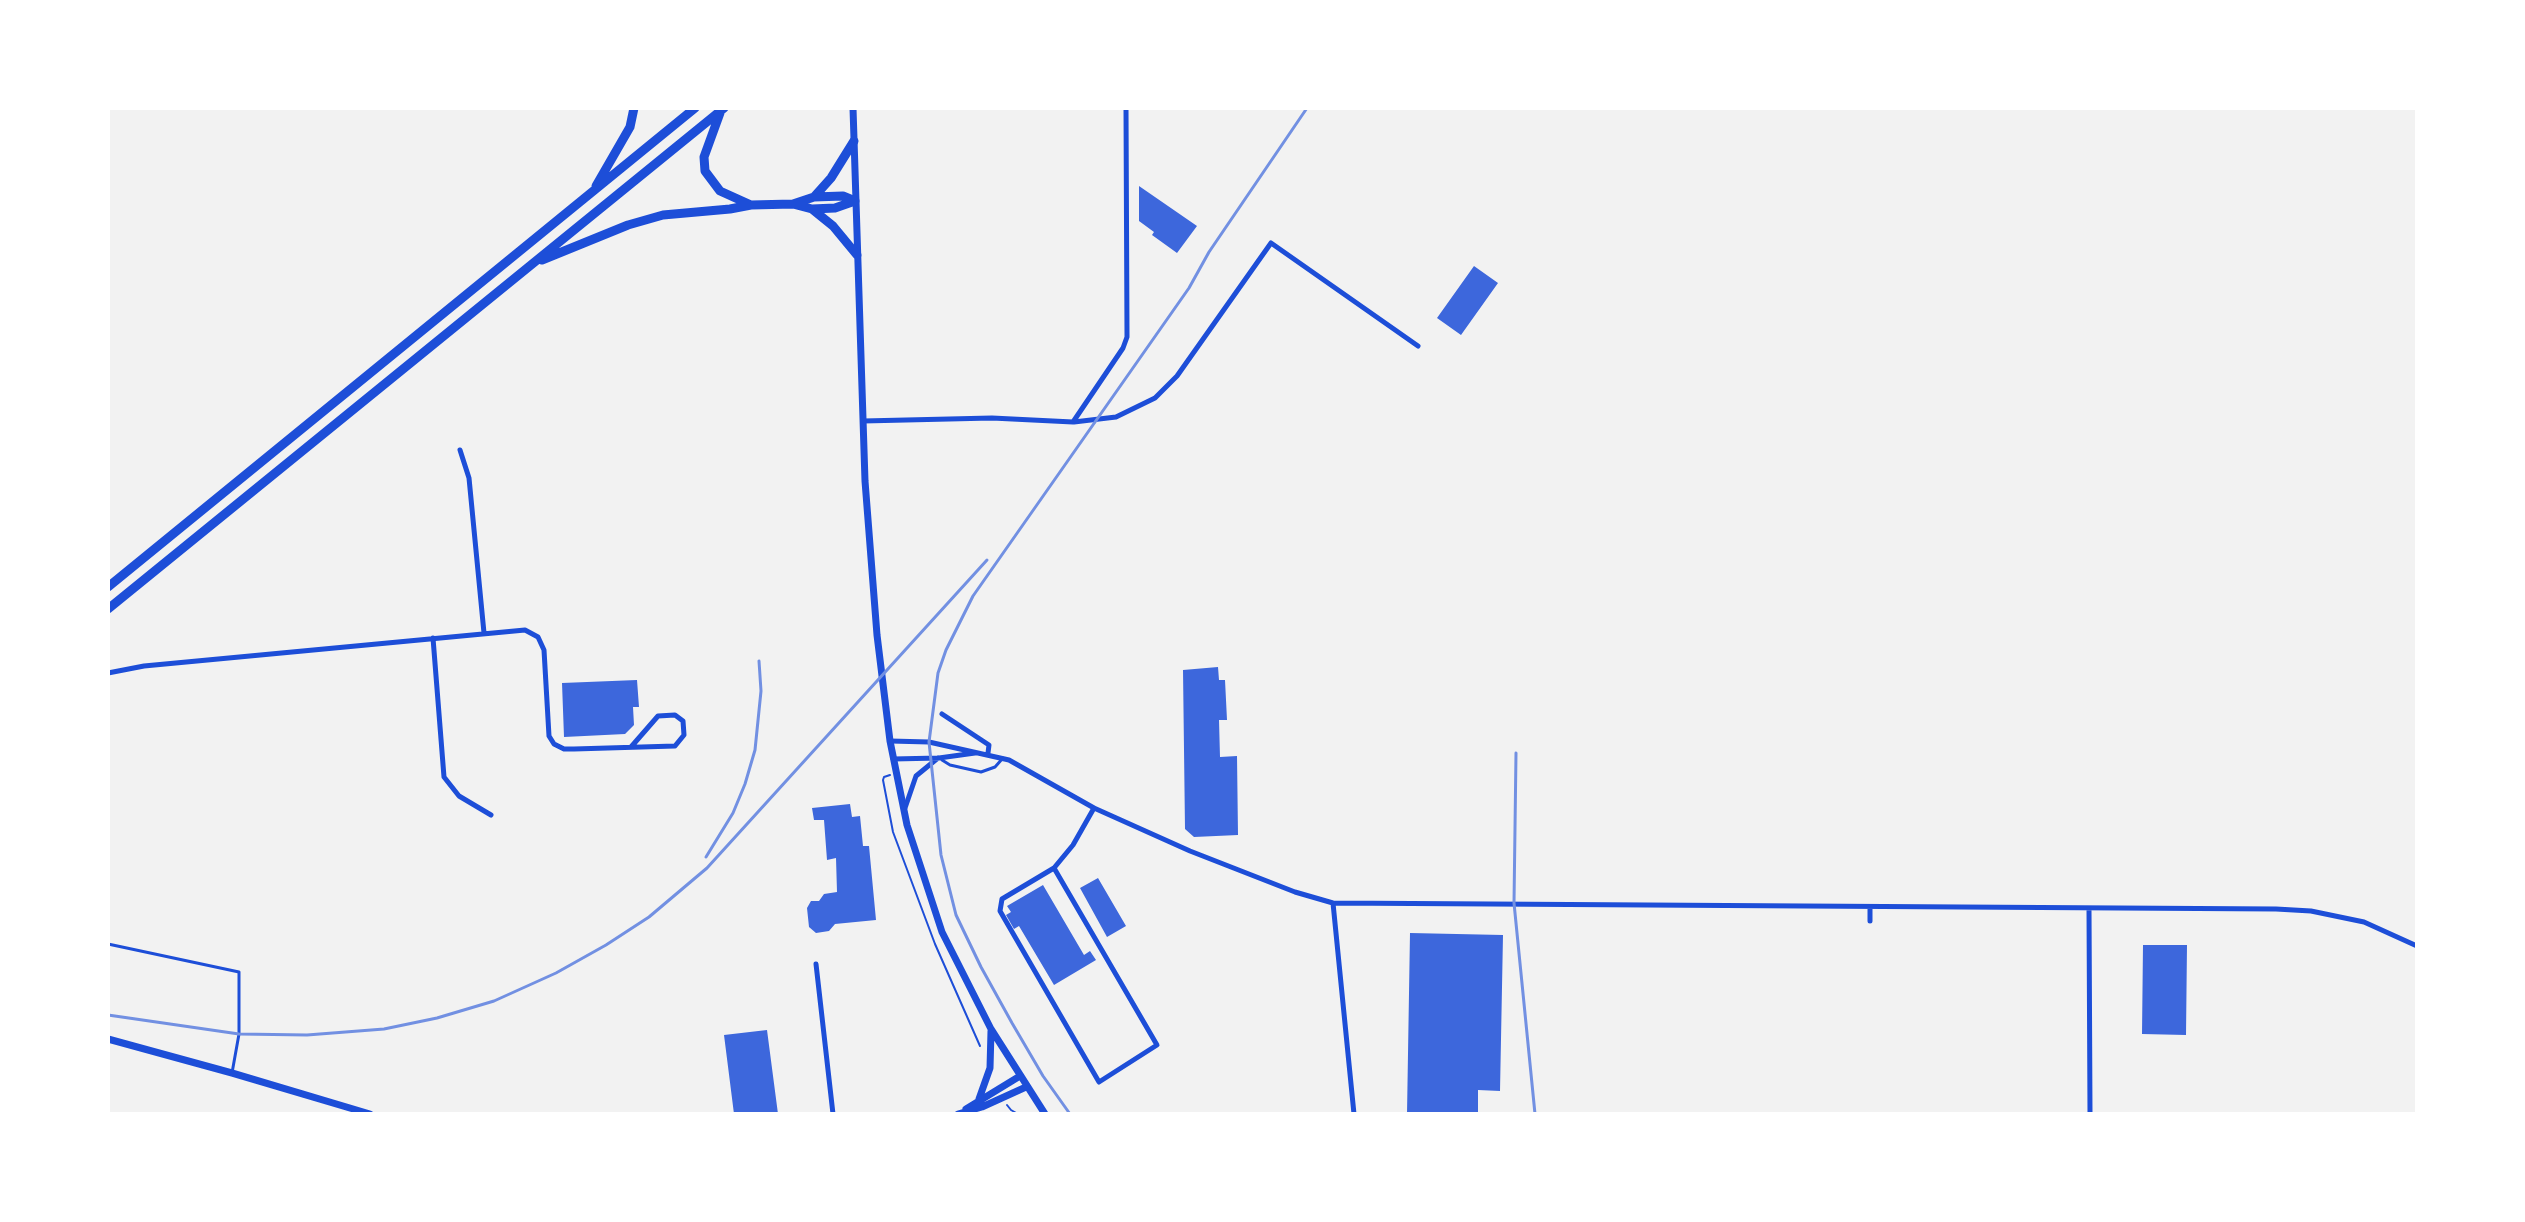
<!DOCTYPE html>
<style>
body{margin:0}
#map{position:relative;width:2525px;height:1222px;overflow:hidden;background:#f2f2f2;font-family:"Fira Sans Condensed",sans-serif}
canvas{display:block}
.frame{position:absolute;inset:0;border:110px solid #fff;pointer-events:none}
</style>
<div id="map">
<canvas width="2525" height="1222"></canvas>
<div class="frame"></div>
</div>
<script>
const g = document.querySelector('canvas').getContext('2d');
g.lineJoin = 'round';
function fillPath(path, color) { g.fillStyle = color; g.fill(path, 'evenodd'); }
const toPath = rows => new Path2D(rows.map(r => 'M' + r).join(''));
function stroke(path, color, width, dash) { g.strokeStyle = color; g.lineWidth = width; g.lineCap = dash ? 'butt' : 'round'; g.setLineDash(dash || []); g.stroke(path); }
const building = toPath([
 [1139,186,1197,226,1177,253,1152,235,1154,232,1139,221],
 [1474,266,1498,283,1461,335,1437,318],
 [1218,667,1219,680,1225,680,1227,720,1219,720,1220,757,1237,756,1238,835,1194,837,1185,829,1183,670],
 [637,680,639,707,633,707,634,725,625,734,564,737,562,683],
 [850,804,852,817,860,816,863,846,869,846,876,920,835,924,829,931,816,933,809,927,807,908,811,901,819,901,824,894,837,892,836,858,827,860,824,820,814,820,812,808],
 [1098,878,1126,926,1107,937,1080,888],
 [1043,885,1084,955,1090,951,1096,960,1054,985,1019,926,1014,929,1006,915,1011,912,1007,906],
 [1410,933,1503,935,1500,1091,1478,1090,1478,1114,1407,1114],
 [2143,945,2187,945,2186,1035,2142,1034],
 [767,1030,778,1114,734,1114,724,1035]
]);
const path = toPath([
 [890,775,884,777,883,780,893,832,935,944,980,1046],
 [1007,1105,1011,1110,1018,1114]
]);
const service = toPath([
 [942,760,950,765,981,772,995,767,1003,758],
 [108,944,239,972,239,1034,232,1073]
]);
const minor = toPath([
 [863,421,992,418,1073,422,1123,348,1127,337,1126,108],
 [1074,422,1116,417,1155,398,1177,376,1271,243,1418,346],
 [460,450,469,478,484,633],
 [433,638,444,777,459,796,491,815],
 [108,673,144,666,525,630,538,637,544,650,549,736,554,744,564,749,574,749,675,746,684,735,683,721,675,715,658,716,631,747],
 [942,714,989,745,988,753],
 [890,741,929,742,1009,760,1094,808,1190,851,1295,892,1333,903,2276,909,2311,911,2364,922,2417,946],
 [893,759,939,758,975,753],
 [905,808,916,776,938,758],
 [1054,868,1157,1045,1099,1082,1000,911,1002,899,1054,868,1073,845,1094,808],
 [1333,903,1354,1114],
 [1870,907,1870,921],
 [2089,909,2090,1114],
 [816,964,833,1114]
]);
const secondary = toPath([
 [853,108,865,481,877,635,890,741,907,825,942,932,991,1029,1045,1114],
 [108,1039,232,1073,370,1114],
 [979,1099,990,1068,991,1031],
 [966,1109,1020,1076],
 [958,1114,982,1107,1026,1087]
]);
const trunk = toPath([
 [720,113,704,157,705,171,720,191,751,205],
 [596,186,630,127,634,108],
 [814,197,831,178,854,141],
 [793,204,814,197,843,196,855,201],
 [812,209,833,226,857,255],
 [542,260,628,225,663,215,730,209,751,205,793,204,812,209,835,208,855,201],
 [108,587,695,108],
 [108,609,724,108]
]);
const rail = toPath([
 [1516,753,1514,903,1535,1114],
 [706,857,733,813,745,784,755,750,761,691,759,661],
 [108,1015,239,1034,307,1035,384,1029,437,1018,494,1001,556,973,606,945,649,917,707,868,987,560],
 [1070,1114,1043,1076,1012,1023,981,967,956,915,941,855,929,742,938,673,946,650,973,596,1189,288,1209,252,1307,108]
]);
fillPath(building, '#3d67dc');
stroke(path, '#1d4ed8', 2);
stroke(service, '#1d4ed8', 3);
stroke(minor, '#1d4ed8', 5);
stroke(secondary, '#1d4ed8', 7);
stroke(trunk, '#1d4ed8', 9);
stroke(rail, '#7290e2', 3);
</script>
